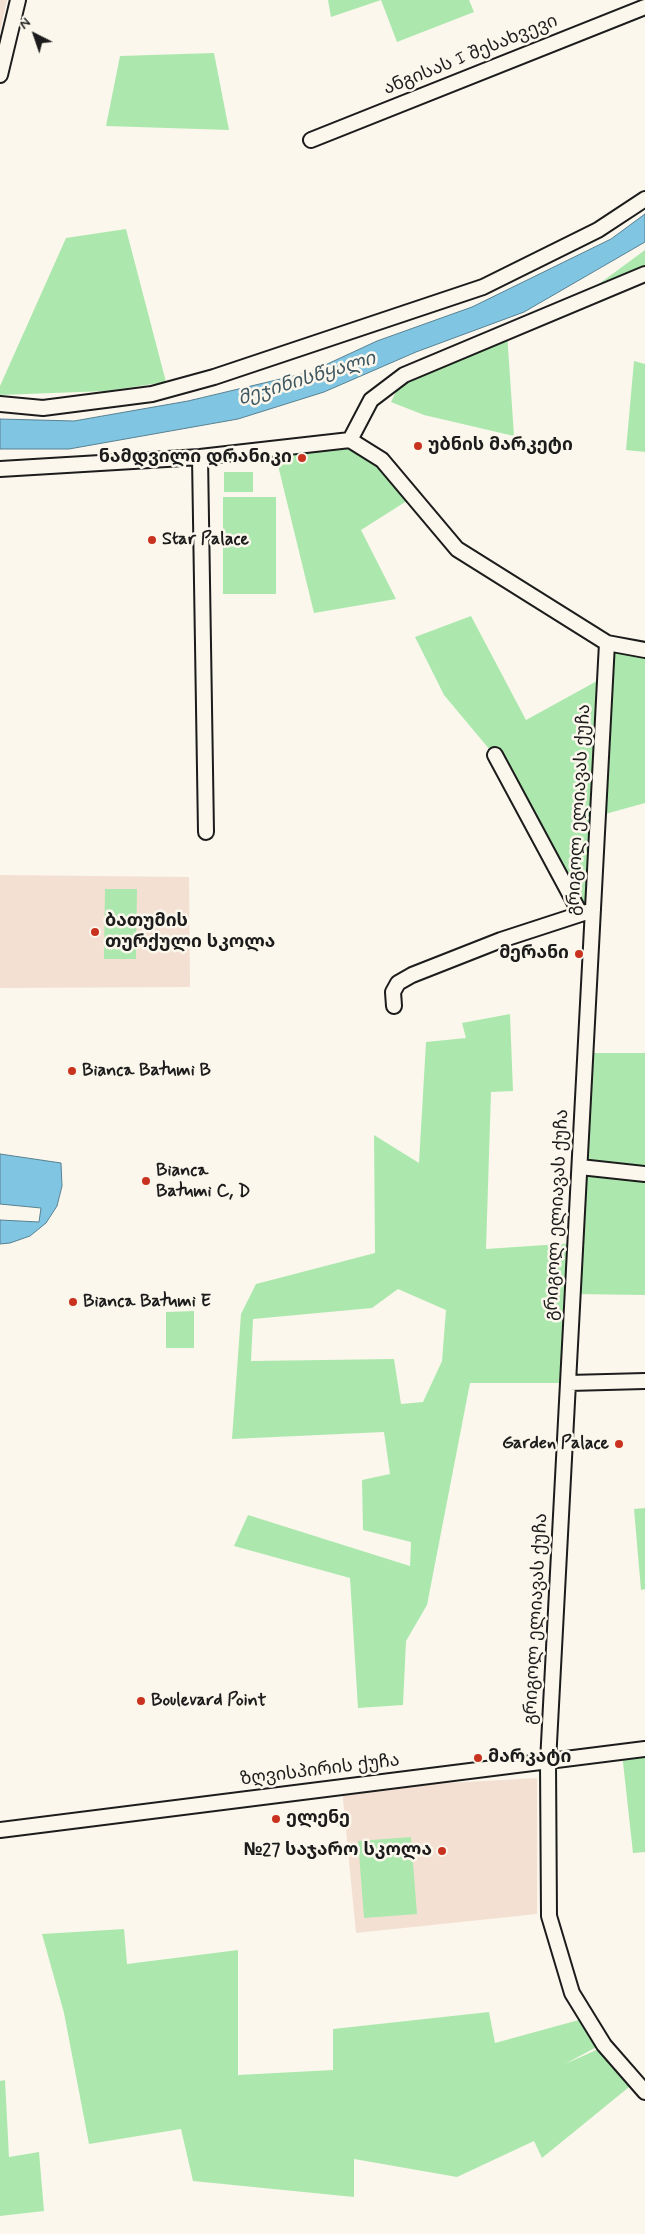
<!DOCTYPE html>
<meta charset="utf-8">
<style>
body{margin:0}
#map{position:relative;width:645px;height:2234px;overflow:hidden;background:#fbf7ec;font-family:Mynerve,sans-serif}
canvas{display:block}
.north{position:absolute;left:10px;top:10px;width:50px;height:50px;-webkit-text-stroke:4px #fbf7ec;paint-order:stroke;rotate:319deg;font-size:14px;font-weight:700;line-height:20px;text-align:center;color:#1c1c1c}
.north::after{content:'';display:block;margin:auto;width:18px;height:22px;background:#1c1c1c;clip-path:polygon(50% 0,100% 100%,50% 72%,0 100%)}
</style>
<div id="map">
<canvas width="645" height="2234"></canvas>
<div class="north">N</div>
</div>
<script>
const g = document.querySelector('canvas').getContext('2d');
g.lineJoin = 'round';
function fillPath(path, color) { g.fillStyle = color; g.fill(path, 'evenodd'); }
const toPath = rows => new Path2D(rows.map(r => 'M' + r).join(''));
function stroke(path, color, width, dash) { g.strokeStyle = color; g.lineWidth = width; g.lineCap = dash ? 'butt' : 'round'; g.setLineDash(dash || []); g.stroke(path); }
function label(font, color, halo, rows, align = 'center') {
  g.font = font + ' Mynerve,"Noto Sans Georgian",sans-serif'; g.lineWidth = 5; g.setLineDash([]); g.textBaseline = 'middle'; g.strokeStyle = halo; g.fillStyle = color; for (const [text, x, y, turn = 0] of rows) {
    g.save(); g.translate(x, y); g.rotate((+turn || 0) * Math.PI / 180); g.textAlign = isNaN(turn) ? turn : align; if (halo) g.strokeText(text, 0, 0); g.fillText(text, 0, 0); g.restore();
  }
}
const built = toPath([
 [0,0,7,0,0,32],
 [0,875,189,877,190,987,0,988],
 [537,1778,537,1914,356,1933,342,1789]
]);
const green = toPath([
 [328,0,381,0,331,17],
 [381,0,469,0,474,12,397,42],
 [214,53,229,130,106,126,120,56],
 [126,229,166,382,106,391,0,395,0,386,66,238],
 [645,250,645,274,569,306],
 [507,332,514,436,424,415,391,402,404,375],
 [634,361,645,364,645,452,626,450],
 [350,440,413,497,361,530,396,599,314,613,274,449],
 [224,472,253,472,253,492,224,492],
 [223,497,276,497,276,594,223,594],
 [471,616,526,720,606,676,607,643,645,650,645,803,598,816,593,910,580,913,495,756,444,695,415,637],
 [105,889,137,889,136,959,104,959],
 [510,1014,513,1091,491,1092,486,1249,575,1243,586,1053,645,1053,645,1295,573,1294,569,1383,470,1383,427,1605,406,1641,403,1705,358,1708,350,1578,234,1546,248,1515,410,1566,411,1542,363,1530,362,1480,390,1474,384,1432,232,1439,241,1314,256,1284,375,1253,374,1135,419,1163,426,1042,466,1038,462,1023],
 [398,1289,446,1310,442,1361,423,1402,401,1404,394,1359,251,1361,253,1319,372,1308],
 [194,1311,194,1348,166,1348,166,1312],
 [645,1508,645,1589,641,1590,634,1509],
 [645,1750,645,1852,633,1853,622,1753],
 [411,1837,417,1914,364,1918,358,1841],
 [124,1929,127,1964,238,1950,238,2075,333,2070,333,2029,489,2012,495,2043,586,2018,602,2044,565,2064,603,2047,634,2083,542,2158,534,2141,457,2177,354,2159,354,2197,193,2181,181,2129,89,2144,64,2013,42,1934],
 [5,2080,9,2157,39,2152,44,2211,0,2216,0,2081]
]);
const water = toPath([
 [645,214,645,242,524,312,416,352,324,392,238,419,69,449,0,449,0,419,74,421,188,401,310,372,377,341,472,307,611,239,645,214],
 [0,1154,61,1163,62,1186,57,1206,46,1223,30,1236,10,1243,0,1244,0,1220,39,1222,41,1208,0,1204,0,1154]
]);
const street = toPath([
 [0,75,18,0],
 [311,140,645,7],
 [0,404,43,408,152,394,214,377,483,287,598,230,645,199],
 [350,440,382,460,457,549,607,643,645,650],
 [200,457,206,832],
 [0,469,200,457,350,440,371,400,404,375,645,274],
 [607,643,548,1762,549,1916,572,1993,604,2045,645,2092],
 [495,755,580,913],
 [394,1006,393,992,398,983,412,975,501,940,593,910],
 [580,1167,645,1174],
 [569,1383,645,1381],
 [0,1830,645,1749]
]);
const markers = [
 [418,446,5,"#c8321e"],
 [302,458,5,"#c8321e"],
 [152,540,5,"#c8321e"],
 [95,932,5,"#c8321e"],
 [579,954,5,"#c8321e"],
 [72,1071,5,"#c8321e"],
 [146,1181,5,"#c8321e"],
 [73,1302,5,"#c8321e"],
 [619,1444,5,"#c8321e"],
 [141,1701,5,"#c8321e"],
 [478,1758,5,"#c8321e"],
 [276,1819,5,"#c8321e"],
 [442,1851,5,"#c8321e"]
];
const streetNames = [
 ["ანგისას I შესახვევი",471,56,-22],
 ["გრიგოლ ელიავას ქუჩა",580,810,-87],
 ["გრიგოლ ელიავას ქუჩა",558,1215,-87],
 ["გრიგოლ ელიავას ქუჩა",537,1619,-87],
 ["ზღვისპირის ქუჩა",320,1771,-7]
];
const poiNames = [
 ["უბნის მარკეტი",428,446],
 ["ნამდვილი დრანიკი",292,458,"right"],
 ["Star Palace",162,540],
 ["ბათუმის",105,922],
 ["თურქული სკოლა",105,943],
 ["მერანი",569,954,"right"],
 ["Bianca Batumi B",82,1071],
 ["Bianca",156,1171],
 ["Batumi C, D",156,1192],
 ["Bianca Batumi E",83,1302],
 ["Garden Palace",609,1444,"right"],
 ["Boulevard Point",151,1701],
 ["მარკატი",488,1758],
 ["ელენე",286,1819],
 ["№27 საჯარო სკოლა",432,1851,"right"]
];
const waterNames = [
 ["მეჯინისწყალი",307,380,-17]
];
fillPath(built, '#f3e0d2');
fillPath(green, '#ace8ae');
fillPath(water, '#80c5e1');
stroke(water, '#588192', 1);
stroke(street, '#1c1c1c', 18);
stroke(street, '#fbf7ec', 14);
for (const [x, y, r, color] of markers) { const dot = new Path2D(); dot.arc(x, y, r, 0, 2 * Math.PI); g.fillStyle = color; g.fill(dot); stroke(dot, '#fbf7ec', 2); }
label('18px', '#1c1c1c', '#fbf7ec', streetNames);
label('bold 18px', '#1c1c1c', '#fbf7ec', poiNames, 'left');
label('italic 19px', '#3f5761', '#fbf7ec', waterNames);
</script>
